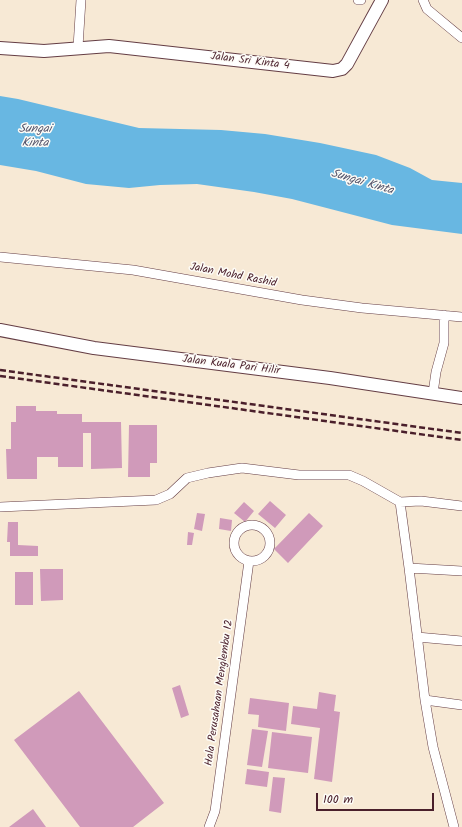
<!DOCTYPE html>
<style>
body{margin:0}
#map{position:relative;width:462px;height:827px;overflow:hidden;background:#f7e9d5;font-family:Kalam,sans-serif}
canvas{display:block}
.scale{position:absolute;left:316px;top:793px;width:118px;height:18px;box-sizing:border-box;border:2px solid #4a1f2b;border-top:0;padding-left:5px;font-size:12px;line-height:14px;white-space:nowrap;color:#4a1f2b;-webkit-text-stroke:3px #fdfcf7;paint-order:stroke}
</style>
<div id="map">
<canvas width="462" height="827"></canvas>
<div class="scale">100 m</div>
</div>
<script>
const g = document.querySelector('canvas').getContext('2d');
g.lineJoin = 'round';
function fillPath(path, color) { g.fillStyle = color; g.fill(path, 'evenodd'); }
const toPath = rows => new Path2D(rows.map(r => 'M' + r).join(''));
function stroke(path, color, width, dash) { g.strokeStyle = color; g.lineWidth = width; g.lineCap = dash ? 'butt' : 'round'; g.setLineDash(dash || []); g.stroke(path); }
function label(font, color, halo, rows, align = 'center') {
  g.font = font + ' Kalam,sans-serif'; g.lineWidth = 3; g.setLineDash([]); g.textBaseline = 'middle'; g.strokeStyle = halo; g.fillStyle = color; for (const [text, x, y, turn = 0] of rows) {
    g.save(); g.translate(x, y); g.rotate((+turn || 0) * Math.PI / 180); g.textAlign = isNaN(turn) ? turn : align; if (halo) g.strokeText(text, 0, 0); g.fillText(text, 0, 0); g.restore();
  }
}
const water = toPath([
 [0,96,18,99,139,128,221,130,265,134,320,143,376,155,410,168,432,180,462,183,462,234,392,225,292,199,254,192,197,184,160,185,129,188,86,184,36,171,0,165]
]);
const building = toPath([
 [16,406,36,406,36,411,57,411,57,414,82,414,82,422,121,422,122,468,91,469,91,433,83,433,83,467,58,467,58,457,37,457,37,479,7,479,6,449,11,449,11,422,16,422],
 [129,425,157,425,157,463,150,463,150,477,128,477],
 [270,501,286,515,275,528,258,514],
 [244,502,254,511,245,522,234,513],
 [197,513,205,514,202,531,194,529],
 [309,513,323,526,288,563,274,549],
 [220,518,232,520,231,531,219,529],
 [8,522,18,522,18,545,38,546,38,556,10,556,10,542,7,542],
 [188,532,194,533,192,545,187,545],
 [40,569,63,569,63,600,41,601],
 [15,572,33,572,33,605,15,605],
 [180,685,189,715,181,718,172,688],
 [79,691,164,803,133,827,80,827,14,740],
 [319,692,336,695,334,711,340,712,332,782,314,779,320,728,291,724,293,706,317,709],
 [250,698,289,703,286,731,258,727,259,715,248,714],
 [252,729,268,731,262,767,247,765],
 [272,732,312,737,308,773,268,768],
 [247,769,269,772,267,787,245,784],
 [273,777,285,778,281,813,269,811],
 [33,809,46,827,9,827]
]);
const minor = toPath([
 [358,0,361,0],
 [423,0,427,9,462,38],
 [78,47,81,0],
 [0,257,133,270,302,300,362,308,462,317],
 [433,393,436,372,444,343,444,315],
 [400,502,409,568,425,700,433,747,454,827],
 [400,502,421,501,462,506],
 [0,507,156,500,170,494,187,478,208,473,242,468,299,475,349,475,363,481,400,502],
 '234 543a18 18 0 1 1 36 0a18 18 0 1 1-36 0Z',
 [409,568,462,571],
 [417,637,462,641],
 [425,700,462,705],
 [209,827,215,811,249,561]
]);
const tertiary = toPath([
 [0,48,44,51,109,46,333,71,342,69,347,64,382,0],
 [0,330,94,348,330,378,462,398]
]);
const rail = toPath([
 [0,370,462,433],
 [0,376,462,440]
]);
const streetNames = [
 ["Jalan Sri Kinta 4",250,62,7],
 ["Jalan Mohd Rashid",233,276,11],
 ["Jalan Kuala Pari Hilir",231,366,7],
 ["Hala Perusahaan Menglembu 12",220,693,-82]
];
const waterNames = [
 ["Sungai",35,130],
 ["Kinta",35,144],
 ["Sungai Kinta",362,183,16]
];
fillPath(water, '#68b7e2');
fillPath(building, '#d09aba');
stroke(minor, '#643d44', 10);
stroke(tertiary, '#643d44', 14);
stroke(minor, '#fff', 9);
stroke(tertiary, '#fff', 12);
stroke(rail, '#4a1f2b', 2.5, [6, 3]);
label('11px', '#4a1f2b', '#fdfcf7', streetNames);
label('italic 12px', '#54546b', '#fdfcf7', waterNames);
</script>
